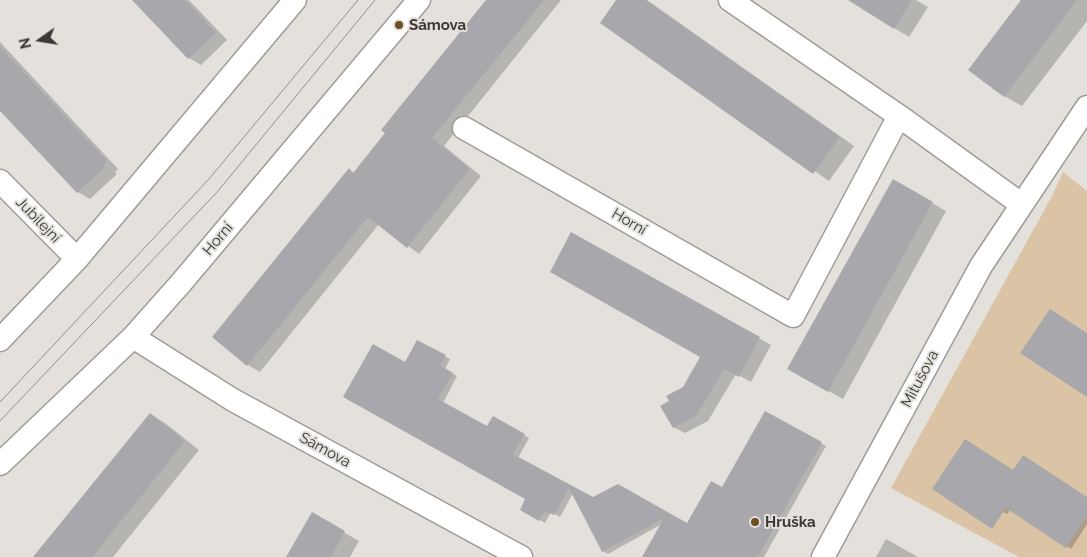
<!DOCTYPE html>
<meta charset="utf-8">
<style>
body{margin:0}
#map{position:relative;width:1087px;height:557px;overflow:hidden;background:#e4e1dc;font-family:Raleway,sans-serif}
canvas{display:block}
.north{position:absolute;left:15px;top:15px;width:50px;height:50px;-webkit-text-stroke:4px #e4e1dc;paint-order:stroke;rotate:257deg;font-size:14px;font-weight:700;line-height:20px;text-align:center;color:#393836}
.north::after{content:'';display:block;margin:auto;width:18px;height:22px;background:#393836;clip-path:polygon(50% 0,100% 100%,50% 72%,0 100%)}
</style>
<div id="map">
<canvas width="1087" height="557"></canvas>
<div class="north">N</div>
</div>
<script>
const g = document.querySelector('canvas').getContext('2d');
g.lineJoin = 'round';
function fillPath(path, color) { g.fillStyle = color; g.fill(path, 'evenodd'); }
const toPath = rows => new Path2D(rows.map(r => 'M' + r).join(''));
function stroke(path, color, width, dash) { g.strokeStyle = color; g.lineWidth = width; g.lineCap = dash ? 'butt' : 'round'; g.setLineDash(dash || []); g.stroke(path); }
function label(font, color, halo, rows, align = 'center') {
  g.font = font + ' Raleway,sans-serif'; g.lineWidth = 4; g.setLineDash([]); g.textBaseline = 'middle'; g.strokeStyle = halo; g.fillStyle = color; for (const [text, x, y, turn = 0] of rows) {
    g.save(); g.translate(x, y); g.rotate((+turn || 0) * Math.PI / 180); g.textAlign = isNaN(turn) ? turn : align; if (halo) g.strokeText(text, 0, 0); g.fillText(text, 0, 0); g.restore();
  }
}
const green = toPath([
 [1063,172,1087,191,1087,557,1019,557,891,488,1052,196]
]);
const shadow = toPath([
 [134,0,189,0,227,40,201,65,189,58],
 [488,0,561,0,444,146,481,176,419,254,379,224,260,372,248,365,349,170,355,173],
 [618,0,647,0,854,146,829,181,602,23],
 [849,0,916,0,928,7,909,37],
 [1023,0,1087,0,1087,21,1022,106,1004,96],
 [0,42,118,169,115,172,117,174,90,199,78,192,0,109],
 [894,181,946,211,843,399,789,369],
 [571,234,771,345,751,382,736,374,708,421,685,433,673,427,671,402,684,388,702,356],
 [418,342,450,359,445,369,457,376,443,403,488,428,493,418,529,438,518,458,593,499,618,485,687,525,723,489,765,412,826,446,764,557,644,557,662,524,608,554,603,551,573,493,560,517,551,512,545,523,521,509,526,499,406,364],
 [150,414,165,423,199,450,113,557,34,557],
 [1014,472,1087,499,1087,524,1071,549,1010,510,1007,514,1003,512],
 [312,514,359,541,350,557,288,557],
 [886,539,918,557,876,557]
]);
const building = toPath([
 [132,0,185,0,216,33,188,59],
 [486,0,544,0,432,138,470,169,407,248,368,217,247,366,212,337,349,168,353,173,385,133,381,130],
 [616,0,646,0,840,137,813,174,600,23],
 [848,0,912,0,894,29],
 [1021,0,1077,0,1004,97,968,70],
 [0,47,107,161,104,165,105,167,77,193,0,111],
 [893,179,933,202,828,392,787,369],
 [571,232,760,337,739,377,724,369,697,415,673,428,660,406,669,401,666,396,683,387,700,357,550,272],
 [1050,309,1087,333,1087,397,1020,353],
 [417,340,446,355,440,365,453,373,438,399,487,426,493,416,525,434,513,454,593,497,618,484,687,523,711,481,722,487,765,411,822,442,758,557,642,557,664,518,602,552,569,488,554,515,545,511,539,521,520,510,525,499,343,397,373,344,405,362],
 [150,413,185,441,140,498,92,557,33,557],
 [965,439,1013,470,1023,455,1087,497,1087,516,1066,548,1006,508,992,529,932,489],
 [312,512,345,531,331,557,286,557]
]);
const street = toPath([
 [730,0,899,116,1021,204],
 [464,128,793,316,899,116],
 [0,181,77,259],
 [133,337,233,400,521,557],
 [0,340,77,259,295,0],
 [0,464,133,337,181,283,419,0],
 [823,557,981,266,1087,107]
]);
const tram = toPath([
 [0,402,209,179,358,0],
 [0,421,218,191,375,0]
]);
const markers = [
 [399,25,5,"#6e4f24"],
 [755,522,5,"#6e4f24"]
];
const poiNames = [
 ["Sámova",409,25],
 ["Hruška",765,522]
];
const streetNames = [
 ["Jubilejní",38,220,46],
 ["Horní",629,222,30],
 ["Horní",218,239,-50],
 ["Mitušova",920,379,-62],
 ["Sámova",325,450,29]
];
fillPath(green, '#dac4a5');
fillPath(shadow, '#0003');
fillPath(building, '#a8a7ab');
stroke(street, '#9f9c98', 25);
stroke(street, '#fff', 22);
stroke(tram, '#92908c', 1);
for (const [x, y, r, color] of markers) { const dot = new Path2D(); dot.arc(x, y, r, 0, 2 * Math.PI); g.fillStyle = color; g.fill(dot); stroke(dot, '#e4e1dc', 2); }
label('bold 15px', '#393836', '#e4e1dc', poiNames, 'left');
label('15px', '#393836', '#e4e1dc', streetNames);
</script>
